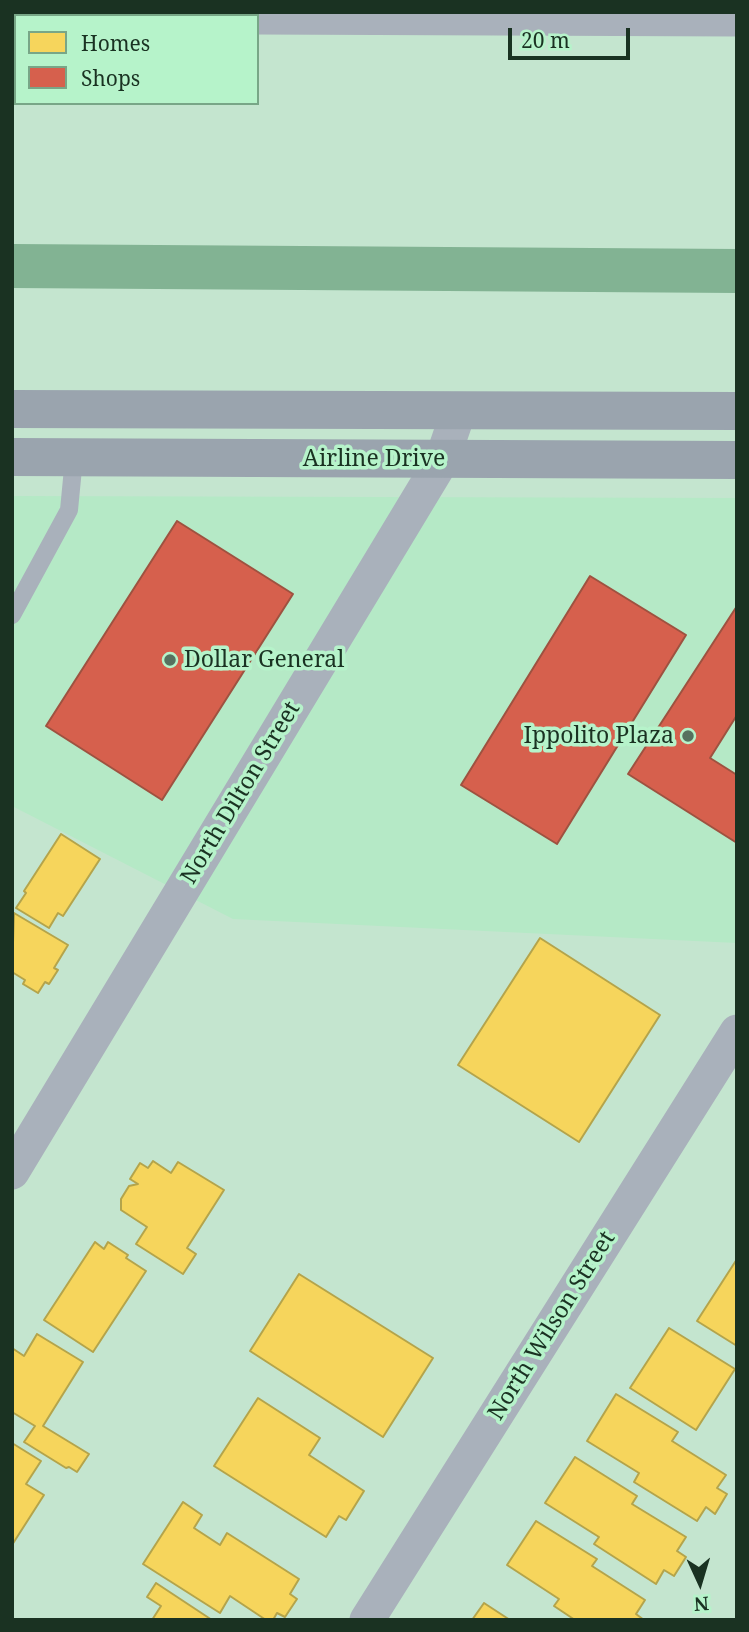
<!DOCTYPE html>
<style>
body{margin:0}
#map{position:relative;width:749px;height:1632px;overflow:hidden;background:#c4e5cf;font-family:"Noto Serif",serif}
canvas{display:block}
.frame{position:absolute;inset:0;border:14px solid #1a3222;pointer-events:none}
.legend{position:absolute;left:14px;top:14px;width:245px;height:91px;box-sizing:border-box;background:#b6f3ca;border:2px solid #78a687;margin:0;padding:9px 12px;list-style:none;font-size:21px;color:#1a3222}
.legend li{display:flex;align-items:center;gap:14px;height:35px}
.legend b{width:35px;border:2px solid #78a687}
.north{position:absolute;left:665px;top:1548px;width:70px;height:70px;-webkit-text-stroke:5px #b6f3ca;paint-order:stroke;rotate:176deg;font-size:19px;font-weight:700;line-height:28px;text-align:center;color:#1a3222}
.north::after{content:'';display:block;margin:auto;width:24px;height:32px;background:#1a3222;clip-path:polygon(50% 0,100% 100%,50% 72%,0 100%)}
.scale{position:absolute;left:508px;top:28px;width:122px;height:32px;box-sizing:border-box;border:4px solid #1a3222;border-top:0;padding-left:9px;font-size:21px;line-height:24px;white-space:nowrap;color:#1a3222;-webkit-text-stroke:5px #b6f3ca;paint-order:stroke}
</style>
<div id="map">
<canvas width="749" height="1632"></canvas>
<div class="frame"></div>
<ul class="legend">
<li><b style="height:19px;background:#f6d55c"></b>Homes</li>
<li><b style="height:19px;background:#d6604d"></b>Shops</li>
</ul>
<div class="north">N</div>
<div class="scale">20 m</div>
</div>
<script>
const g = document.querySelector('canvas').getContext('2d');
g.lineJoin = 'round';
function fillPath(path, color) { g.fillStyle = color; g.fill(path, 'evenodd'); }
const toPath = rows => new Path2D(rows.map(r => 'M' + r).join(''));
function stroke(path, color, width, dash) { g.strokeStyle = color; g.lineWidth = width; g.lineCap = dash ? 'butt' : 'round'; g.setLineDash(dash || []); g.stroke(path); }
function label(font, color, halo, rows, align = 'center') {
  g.font = font + ' "Noto Serif",serif'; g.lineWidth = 7; g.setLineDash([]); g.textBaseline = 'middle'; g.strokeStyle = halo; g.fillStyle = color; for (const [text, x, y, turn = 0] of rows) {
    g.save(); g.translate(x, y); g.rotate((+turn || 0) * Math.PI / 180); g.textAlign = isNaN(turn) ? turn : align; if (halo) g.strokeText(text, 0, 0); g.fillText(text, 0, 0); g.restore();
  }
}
const built = toPath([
 [12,496,737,498,737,943,233,919,12,806]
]);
const homes = toPath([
 [61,834,100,859,63,916,58,913,49,928,16,908,26,893,24,891,61,834],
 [14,913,68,945,54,968,58,970,49,984,45,982,38,993,23,984,25,980,12,972,14,913],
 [540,938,660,1015,579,1142,458,1065,540,938],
 [153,1161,171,1173,178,1162,224,1190,187,1248,196,1254,183,1274,136,1244,147,1227,121,1210,121,1199,129,1186,138,1184,130,1179,140,1163,148,1168,153,1161],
 [95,1242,104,1249,108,1242,128,1255,126,1258,146,1271,93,1352,44,1320,95,1242],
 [737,1259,737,1346,697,1321,737,1259],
 [299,1274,433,1358,383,1437,250,1351,299,1274],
 [669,1328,735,1369,696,1430,630,1388,669,1328],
 [37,1334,83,1362,43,1426,89,1454,77,1472,69,1467,66,1468,24,1442,35,1426,12,1412,12,1348,24,1356,37,1334],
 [616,1394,678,1432,672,1441,726,1475,717,1488,727,1494,715,1514,706,1507,697,1521,634,1482,639,1473,587,1441,616,1394],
 [258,1398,320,1438,309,1455,364,1491,346,1520,339,1516,326,1537,214,1466,258,1398],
 [12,1443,41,1461,26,1484,44,1495,12,1545,12,1443],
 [575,1457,637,1496,632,1504,686,1537,677,1551,686,1557,674,1576,664,1570,656,1584,594,1544,599,1537,545,1503,575,1457],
 [183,1502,202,1515,194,1528,220,1545,227,1533,299,1579,290,1594,297,1599,285,1617,277,1613,273,1620,266,1620,230,1596,220,1613,143,1564,183,1502],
 [536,1521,597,1559,592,1566,645,1600,636,1614,644,1620,575,1620,554,1606,559,1599,507,1565,536,1521],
 [156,1583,212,1620,152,1620,161,1606,147,1597,156,1583],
 [484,1603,510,1620,472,1620,484,1603]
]);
const shops = toPath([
 [177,521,293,594,162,800,46,726,177,521],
 [590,576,686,635,557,844,461,785,590,576],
 [737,606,737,715,710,758,737,775,737,843,628,774,737,606]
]);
const canal = toPath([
 [12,266,737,271]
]);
const lane = toPath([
 [12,615,69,510,74,458]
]);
const street = toPath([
 [12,16,98,16],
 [257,17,737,19],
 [12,1172,442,460,459,410],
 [367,1620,737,1032]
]);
const highway = toPath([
 [12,409,737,411],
 [12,457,737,460]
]);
const markers = [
 [170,660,7,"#56715f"],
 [688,736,7,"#56715f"]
];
const streetNames = [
 ["Airline Drive",374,459],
 ["North Dilton Street",241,793,-59],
 ["North Wilson Street",552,1326,-58]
];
const poiNames = [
 ["Dollar General",184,660],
 ["Ippolito Plaza",674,736,"right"]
];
fillPath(built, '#b5e9c6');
fillPath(homes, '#f6d55c');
stroke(homes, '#b4a44b', 2);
fillPath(shops, '#d6604d');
stroke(shops, '#9e5240', 2);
stroke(canal, '#82b393', 44);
stroke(lane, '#a9b1bb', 18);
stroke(street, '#a9b1bb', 35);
stroke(highway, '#9aa4ae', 38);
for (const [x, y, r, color] of markers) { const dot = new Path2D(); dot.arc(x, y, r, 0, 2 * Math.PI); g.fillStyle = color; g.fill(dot); stroke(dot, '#b6f3ca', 2.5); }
label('23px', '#1a3222', '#b6f3ca', streetNames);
label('23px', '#1a3222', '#b6f3ca', poiNames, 'left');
</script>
